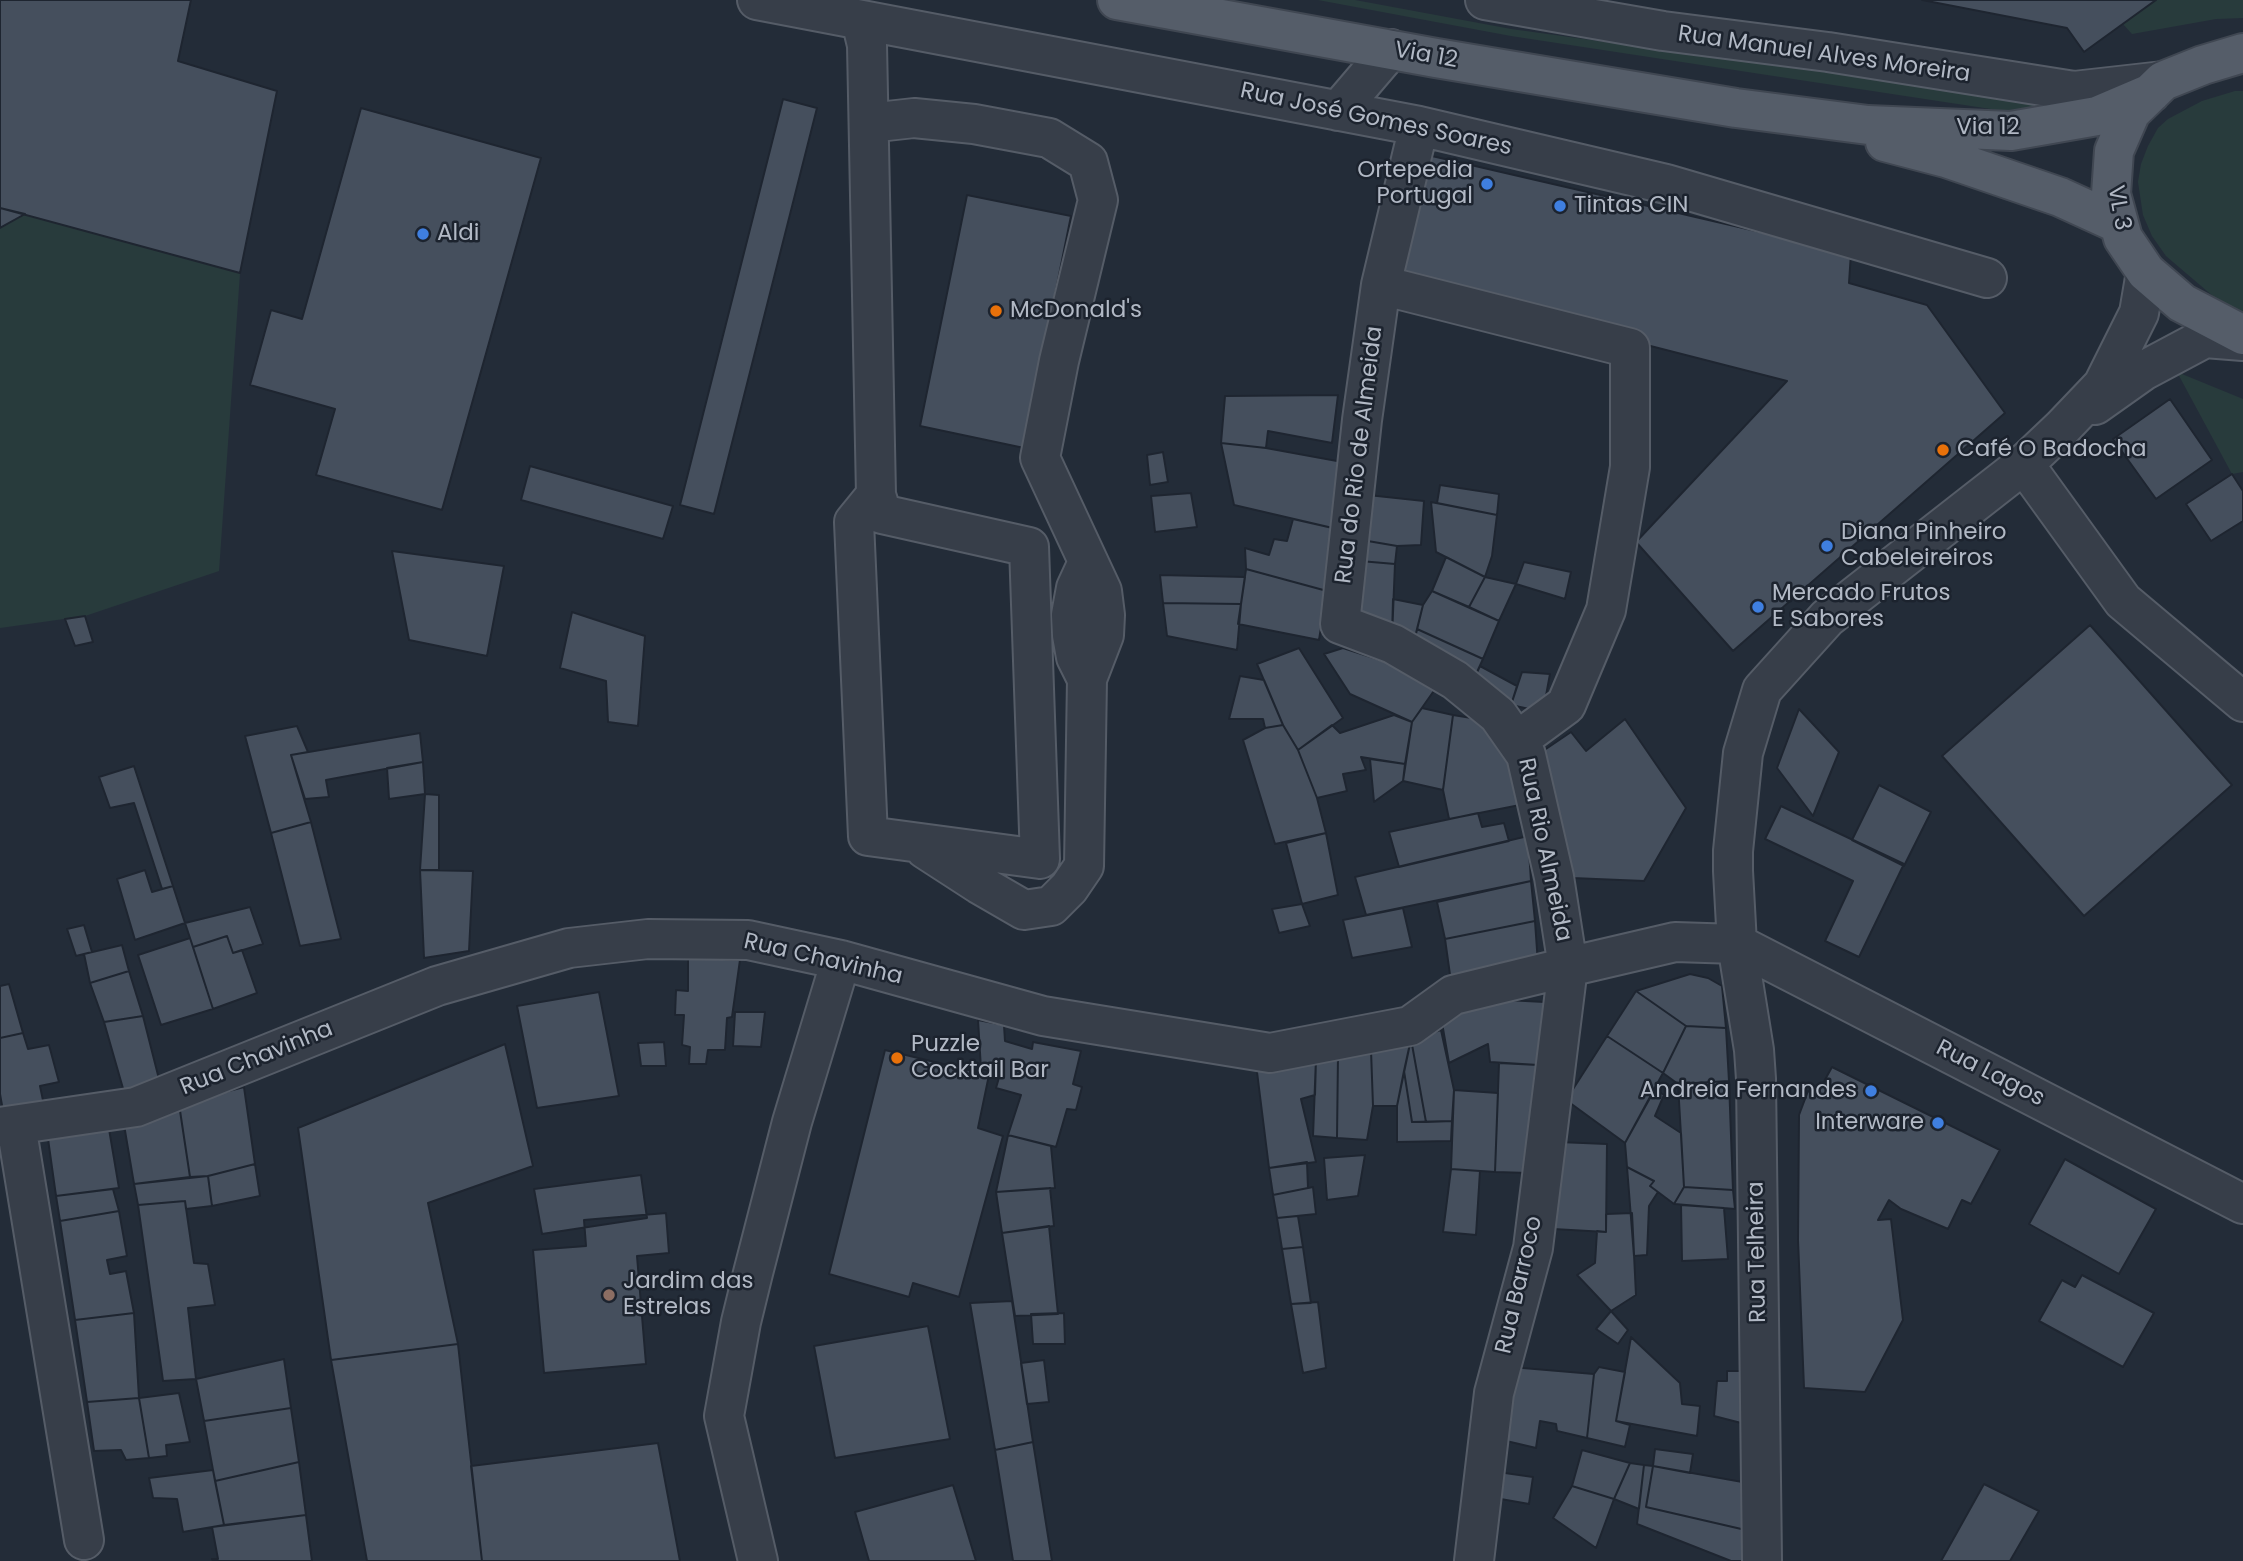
<!DOCTYPE html>
<meta charset="utf-8">
<style>
body{margin:0}
canvas{display:block;background:#232c38}
</style>
<canvas width="2243" height="1561"></canvas>
<script>
const g = document.querySelector('canvas').getContext('2d');
g.lineJoin = 'round';
function fillPath(path, color) { g.fillStyle = color; g.fill(path, 'evenodd'); }
const toPath = rows => new Path2D(rows.map(r => 'M' + r).join(''));
function stroke(path, color, width, dash) { g.strokeStyle = color; g.lineWidth = width; g.lineCap = dash ? 'butt' : 'round'; g.setLineDash(dash || []); g.stroke(path); }
function label(font, color, halo, rows, align = 'center') {
  g.font = font + ' Poppins,sans-serif'; g.lineWidth = 5; g.setLineDash([]); g.textBaseline = 'middle'; g.strokeStyle = halo; g.fillStyle = color; for (const [text, x, y, turn = 0] of rows) {
    g.save(); g.translate(x, y); g.rotate((+turn || 0) * Math.PI / 180); g.textAlign = isNaN(turn) ? turn : align; if (halo) g.strokeText(text, 0, 0); g.fillText(text, 0, 0); g.restore();
  }
}
const green = toPath([
 [1318,0,1355,0,1511,29,2043,102,2052,106,2017,113,1511,36],
 [2156,0,2243,0,2243,18,2216,19,2132,34,2123,24],
 [2235,91,2243,91,2243,313,2214,297,2166,256,2152,236,2143,215,2138,182,2141,164,2148,146,2158,128,2168,119,2202,101],
 [25,214,240,273,219,571,85,616,0,628,0,228],
 [2177,372,2243,399,2243,472,2232,474]
]);
const building = toPath([
 [0,0,191,0,178,61,277,91,240,273,0,208,0,0],
 [1922,0,2156,0,2084,52,2067,28,1922,0],
 [783,99,817,108,714,514,680,505,783,99],
 [361,108,541,158,442,510,316,475,335,409,250,385,271,310,302,319,361,108],
 [1419,153,1851,253,1849,283,1927,305,2005,413,1733,651,1636,542,1787,381,1389,279,1419,153],
 [967,195,1071,216,1024,448,920,426,967,195],
 [0,208,25,214,0,228,0,208],
 [1338,395,1332,443,1268,431,1266,448,1221,443,1225,396,1338,395],
 [2170,399,2212,460,2156,499,2113,439,2170,399],
 [1221,443,1266,448,1348,463,1337,529,1234,505,1221,443],
 [1163,452,1168,482,1150,485,1147,455,1163,452],
 [530,466,673,506,663,539,521,500,530,466],
 [2232,474,2243,491,2243,521,2211,541,2186,504,2232,474],
 [1440,485,1499,494,1497,515,1437,503,1440,485],
 [1191,493,1197,527,1155,532,1151,496,1191,493],
 [1368,495,1424,501,1421,545,1397,546,1362,540,1368,495],
 [1431,502,1497,515,1492,556,1485,577,1436,552,1431,502],
 [1293,519,1337,529,1327,591,1246,569,1245,548,1269,555,1274,539,1287,541,1293,519],
 [1362,540,1397,546,1395,564,1360,561,1362,540],
 [392,551,504,566,487,656,409,640,392,551],
 [1446,557,1485,577,1469,607,1432,591,1446,557],
 [1360,561,1395,564,1392,637,1352,622,1360,561],
 [1524,562,1571,572,1565,599,1516,584,1524,562],
 [1246,569,1327,591,1319,640,1238,624,1246,569],
 [1160,575,1245,577,1241,604,1163,603,1160,575],
 [1485,577,1516,584,1499,621,1469,607,1485,577],
 [1432,591,1499,621,1483,659,1417,629,1423,605,1432,591],
 [1393,599,1423,605,1413,646,1392,637,1393,599],
 [1163,603,1241,604,1237,650,1167,636,1163,603],
 [572,612,645,636,638,726,608,722,606,681,560,668,572,612],
 [85,616,93,642,75,646,65,619,85,616],
 [2090,625,2232,785,2084,916,1942,756,2090,625],
 [1417,629,1483,659,1472,683,1413,646,1417,629],
 [1299,648,1343,718,1298,750,1283,725,1257,664,1299,648],
 [1343,648,1417,672,1438,685,1412,722,1350,694,1324,654,1343,648],
 [1480,666,1517,686,1511,705,1472,683,1480,666],
 [1522,672,1550,674,1543,712,1511,705,1522,672],
 [1240,676,1264,680,1283,725,1265,728,1263,719,1229,719,1240,676],
 [1422,708,1453,715,1443,790,1403,781,1412,722,1422,708],
 [1799,709,1839,752,1813,816,1777,768,1799,709],
 [1394,715,1412,722,1405,764,1361,757,1366,770,1343,774,1347,791,1317,798,1298,750,1332,725,1340,733,1394,715],
 [1453,715,1484,720,1501,739,1525,804,1449,819,1443,790,1453,715],
 [1625,719,1686,808,1644,881,1572,878,1537,755,1571,732,1586,751,1625,719],
 [1283,725,1298,750,1317,798,1326,833,1275,844,1243,740,1265,728,1283,725],
 [297,726,308,752,291,755,311,822,271,833,245,736,297,726],
 [420,733,423,762,326,780,329,797,305,799,291,755,420,733],
 [1370,759,1405,764,1403,781,1374,802,1370,759],
 [423,762,425,794,389,799,387,768,423,762],
 [134,766,173,886,162,889,134,803,110,808,99,777,134,766],
 [1879,785,1931,812,1904,866,1852,840,1879,785],
 [425,794,439,795,439,870,420,870,425,794],
 [1781,806,1904,864,1859,957,1825,941,1853,881,1765,839,1781,806],
 [1478,813,1482,827,1504,823,1509,841,1399,867,1389,832,1478,813],
 [311,822,341,939,300,946,271,833,311,822],
 [1326,833,1338,895,1302,904,1286,843,1326,833],
 [1528,836,1531,881,1366,915,1355,877,1528,836],
 [145,870,152,892,173,886,185,923,135,940,117,879,145,870],
 [420,870,473,871,469,951,424,958,420,870],
 [1531,881,1535,921,1445,939,1437,902,1531,881],
 [1302,904,1310,926,1279,933,1272,909,1302,904],
 [250,907,263,944,233,953,227,936,193,947,185,923,250,907],
 [1403,908,1412,947,1352,958,1343,920,1403,908],
 [1535,921,1538,964,1451,982,1445,939,1535,921],
 [84,925,92,952,76,956,67,929,84,925],
 [227,936,233,953,242,950,257,993,213,1009,193,947,227,936],
 [190,938,213,1009,161,1025,138,955,190,938],
 [122,945,129,971,90,983,84,954,122,945],
 [688,957,740,960,732,1017,727,1018,725,1050,708,1050,706,1064,689,1064,690,1047,682,1045,684,1015,675,1015,676,990,688,991,688,957],
 [129,971,143,1016,104,1022,90,983,129,971],
 [1690,974,1708,978,1722,986,1726,1028,1686,1026,1636,991,1690,974],
 [9,984,23,1033,0,1038,0,986,9,984],
 [1636,991,1686,1026,1663,1073,1607,1036,1636,991],
 [599,992,619,1096,537,1108,517,1006,599,992],
 [1487,999,1545,1002,1538,1065,1490,1062,1488,1044,1449,1063,1442,1023,1487,999],
 [735,1012,765,1012,761,1047,733,1046,735,1012],
 [143,1016,159,1079,124,1092,104,1022,143,1016],
 [978,1020,1004,1025,1005,1041,1032,1049,1033,1042,1081,1051,1073,1084,1082,1087,1076,1110,1067,1109,1056,1147,1008,1135,1021,1095,996,1088,1000,1074,981,1069,978,1020],
 [1686,1026,1726,1028,1729,1081,1678,1084,1663,1073,1686,1026],
 [1441,1030,1454,1090,1452,1121,1426,1122,1411,1039,1441,1030],
 [23,1033,28,1049,49,1045,59,1082,40,1086,44,1105,3,1111,0,1094,0,1038,23,1033],
 [1607,1036,1663,1073,1625,1143,1566,1100,1607,1036],
 [1411,1039,1397,1106,1373,1106,1371,1050,1411,1039],
 [1411,1039,1426,1122,1412,1122,1404,1071,1411,1039],
 [664,1042,666,1066,641,1066,638,1043,664,1042],
 [505,1044,533,1166,428,1203,458,1344,331,1360,298,1128,505,1044],
 [885,1050,989,1075,978,1128,1003,1136,959,1297,913,1283,909,1297,829,1274,885,1050],
 [1371,1050,1373,1106,1367,1140,1337,1138,1338,1055,1371,1050],
 [1338,1055,1337,1138,1313,1136,1316,1058,1338,1055],
 [1316,1058,1315,1095,1301,1099,1316,1162,1269,1168,1256,1064,1316,1058],
 [1499,1063,1538,1065,1528,1173,1495,1172,1499,1063],
 [1832,1067,2000,1150,1971,1204,1962,1200,1948,1229,1901,1209,1889,1200,1878,1220,1891,1219,1903,1320,1865,1392,1804,1388,1798,1240,1799,1115,1808,1091,1817,1094,1832,1067],
 [1404,1071,1412,1122,1452,1121,1451,1141,1397,1142,1397,1106,1404,1071],
 [1729,1081,1733,1190,1684,1187,1678,1084,1729,1081],
 [244,1087,255,1164,208,1176,190,1177,179,1104,244,1087],
 [1655,1089,1664,1095,1655,1116,1681,1133,1684,1187,1674,1204,1650,1186,1654,1181,1627,1167,1625,1143,1655,1089],
 [1454,1090,1498,1093,1495,1172,1451,1169,1454,1090],
 [179,1104,190,1177,134,1184,123,1119,179,1104],
 [108,1123,119,1188,56,1196,48,1139,108,1123],
 [1008,1135,1051,1146,1055,1188,996,1192,1008,1135],
 [1559,1142,1607,1144,1606,1232,1553,1229,1559,1142],
 [1365,1155,1358,1196,1327,1200,1324,1158,1365,1155],
 [2065,1159,2156,1209,2119,1274,2029,1224,2065,1159],
 [1307,1162,1308,1188,1273,1195,1269,1168,1307,1162],
 [255,1164,260,1196,212,1206,208,1176,255,1164],
 [1627,1167,1654,1181,1650,1186,1658,1192,1649,1206,1647,1255,1634,1256,1627,1167],
 [1451,1169,1480,1171,1476,1235,1443,1232,1451,1169],
 [641,1175,647,1218,542,1234,534,1189,641,1175],
 [208,1176,212,1206,186,1209,185,1201,138,1205,134,1184,208,1176],
 [1313,1187,1316,1214,1277,1218,1273,1195,1313,1187],
 [1684,1187,1733,1190,1735,1209,1674,1204,1684,1187],
 [1050,1188,1054,1226,1002,1233,996,1192,1050,1188],
 [113,1189,119,1211,60,1221,56,1196,113,1189],
 [185,1201,194,1263,208,1264,215,1305,188,1308,196,1379,163,1381,138,1205,185,1201],
 [1681,1205,1724,1208,1728,1259,1682,1261,1681,1205],
 [119,1211,127,1256,107,1260,110,1274,126,1271,134,1313,75,1320,60,1221,119,1211],
 [666,1213,669,1253,637,1256,646,1364,544,1373,533,1250,586,1246,584,1220,666,1213],
 [1632,1213,1636,1295,1611,1311,1577,1275,1595,1263,1597,1231,1606,1232,1606,1214,1632,1213],
 [1298,1216,1303,1247,1282,1249,1277,1218,1298,1216],
 [1049,1226,1058,1314,1015,1316,1002,1233,1049,1226],
 [1303,1247,1311,1303,1291,1304,1282,1249,1303,1247],
 [2082,1275,2154,1313,2123,1367,2039,1321,2062,1280,2075,1287,2082,1275],
 [1012,1301,1033,1442,995,1450,970,1303,1012,1301],
 [1318,1302,1326,1368,1303,1373,1291,1304,1318,1302],
 [1611,1311,1628,1330,1618,1344,1596,1329,1611,1311],
 [134,1313,139,1398,87,1402,75,1320,134,1313],
 [1064,1313,1065,1344,1033,1344,1031,1314,1064,1313],
 [928,1326,950,1439,835,1458,814,1346,928,1326],
 [1631,1337,1680,1383,1682,1404,1700,1406,1697,1436,1616,1421,1631,1337],
 [458,1344,482,1561,367,1561,331,1360,458,1344],
 [284,1359,291,1408,204,1421,196,1379,284,1359],
 [1044,1360,1049,1402,1027,1404,1021,1363,1044,1360],
 [1511,1367,1594,1374,1587,1438,1557,1431,1556,1424,1540,1421,1536,1448,1502,1440,1511,1367],
 [1599,1367,1625,1372,1616,1421,1630,1425,1625,1447,1587,1438,1594,1374,1599,1367],
 [1727,1371,1743,1371,1745,1424,1714,1416,1717,1381,1727,1381,1727,1371],
 [179,1393,190,1442,166,1445,167,1456,149,1458,139,1398,179,1393],
 [139,1398,149,1458,126,1460,121,1450,94,1451,87,1402,139,1398],
 [291,1408,299,1462,215,1481,204,1421,291,1408],
 [1033,1442,1052,1561,1013,1561,995,1450,1033,1442],
 [658,1443,680,1561,482,1561,471,1466,658,1443],
 [1655,1449,1693,1454,1690,1473,1653,1466,1655,1449],
 [1582,1450,1630,1463,1614,1499,1572,1486,1582,1450],
 [299,1462,306,1515,224,1525,215,1481,299,1462],
 [1630,1463,1644,1465,1639,1509,1614,1499,1630,1463],
 [1644,1465,1653,1466,1646,1507,1750,1531,1751,1561,1731,1561,1637,1524,1644,1465],
 [1653,1466,1748,1483,1750,1531,1646,1507,1653,1466],
 [213,1470,224,1525,183,1532,177,1499,153,1498,149,1478,213,1470],
 [1498,1472,1533,1477,1529,1504,1495,1498,1498,1472],
 [1984,1484,2039,1511,2010,1561,1941,1561,1984,1484],
 [953,1485,976,1561,869,1561,855,1512,953,1485],
 [1572,1486,1614,1499,1596,1548,1553,1518,1572,1486],
 [306,1515,312,1561,213,1561,212,1559,218,1559,212,1527,306,1515]
]);
const minor = toPath([
 [757,0,1419,126,1666,184,1987,278],
 [1485,0,1663,31,1828,52,2074,91,2163,81],
 [861,20,867,45,876,495,882,514,1029,547,1040,859,868,836,854,522,876,495],
 [1338,111,1391,49],
 [869,123,914,118,974,124,1049,138,1088,162,1098,200,1059,361,1040,458,1102,591,1105,615,1104,635,1087,679,1084,866,1069,888,1051,906,1024,910,979,884,925,849],
 [1419,126,1381,285,1362,420,1340,624,1393,644,1455,680,1498,715,1526,755,1554,877,1568,967,1533,1248,1494,1393,1474,1561],
 [1381,285,1630,348,1630,467,1606,610,1566,705,1517,741],
 [2095,405,2143,371,2205,338,2243,341],
 [2024,464,2123,601,2243,702],
 [1087,679,1076,657,1072,635,1071,615,1076,588,1088,562],
 [16,1125,84,1540],
 [0,1127,136,1107,437,986,569,948,648,939,748,940,841,960,1043,1016,1270,1053,1410,1026,1453,995,1568,967,1675,942,1737,944,2243,1204],
 [758,1561,724,1416,741,1322,753,1273,792,1122,841,960],
 [1762,1561,1756,1079,1754,1050,1737,944,1733,871,1733,851,1743,753,1762,690,1827,618,2024,464,2062,428,2103,385,2139,313,2146,272]
]);
const major = toPath([
 [1117,0,1436,58,1736,108,1868,125,2011,131,2097,116,2151,93],
 [2243,53,2203,65,2163,81,2131,112,2114,151,2111,194,2123,238,2146,272,2182,303,2243,335],
 [1885,142,1946,158,2060,197,2119,224]
]);
const markers = [
 [1487,184,7,"#3f7fe0"],
 [1560,206,7,"#3f7fe0"],
 [423,234,7,"#3f7fe0"],
 [996,311,7,"#e8710a"],
 [1943,450,7,"#e8710a"],
 [1827,546,7,"#3f7fe0"],
 [1758,607,7,"#3f7fe0"],
 [897,1058,7,"#e8710a"],
 [1871,1091,7,"#3f7fe0"],
 [1938,1123,7,"#3f7fe0"],
 [609,1295,7,"#8d6e63"]
];
const streetNames = [
 ["Rua Manuel Alves Moreira",1824,55,8],
 ["Via 12",1426,56,10],
 ["Rua José Gomes Soares",1376,120,12],
 ["Via 12",1988,128],
 ["VL 3",2118,208,80],
 ["Rua do Rio de Almeida",1360,455,-83],
 ["Rua Rio Almeida",1544,850,78],
 ["Rua Chavinha",823,960,13],
 ["Rua Chavinha",257,1059,-22],
 ["Rua Lagos",1990,1074,27],
 ["Rua Telheira",1758,1252,-91],
 ["Rua Barroco",1520,1285,-77]
];
const poiNames = [
 ["Ortepedia",1473,171,"right"],
 ["Portugal",1473,197,"right"],
 ["Tintas CIN",1574,206],
 ["Aldi",437,234],
 ["McDonald's",1010,311],
 ["Café O Badocha",1957,450],
 ["Diana Pinheiro",1841,533],
 ["Cabeleireiros",1841,559],
 ["Mercado Frutos",1772,594],
 ["E Sabores",1772,620],
 ["Puzzle",911,1045],
 ["Cocktail Bar",911,1071],
 ["Andreia Fernandes",1857,1091,"right"],
 ["Interware",1924,1123,"right"],
 ["Jardim das",623,1282],
 ["Estrelas",623,1308]
];
fillPath(green, '#283b3c');
fillPath(building, '#454f5d');
stroke(building, '#1e2530', 2);
stroke(minor, '#555c67', 42);
stroke(major, '#404752', 42);
stroke(minor, '#373e49', 38);
stroke(major, '#555d69', 38);
for (const [x, y, r, color] of markers) { const dot = new Path2D(); dot.arc(x, y, r, 0, 2 * Math.PI); g.fillStyle = color; g.fill(dot); stroke(dot, '#1c232e', 2.5); }
label('23px', '#b2b9c5', '#1c232e', streetNames);
label('23px', '#b2b9c5', '#1c232e', poiNames, 'left');
</script>
